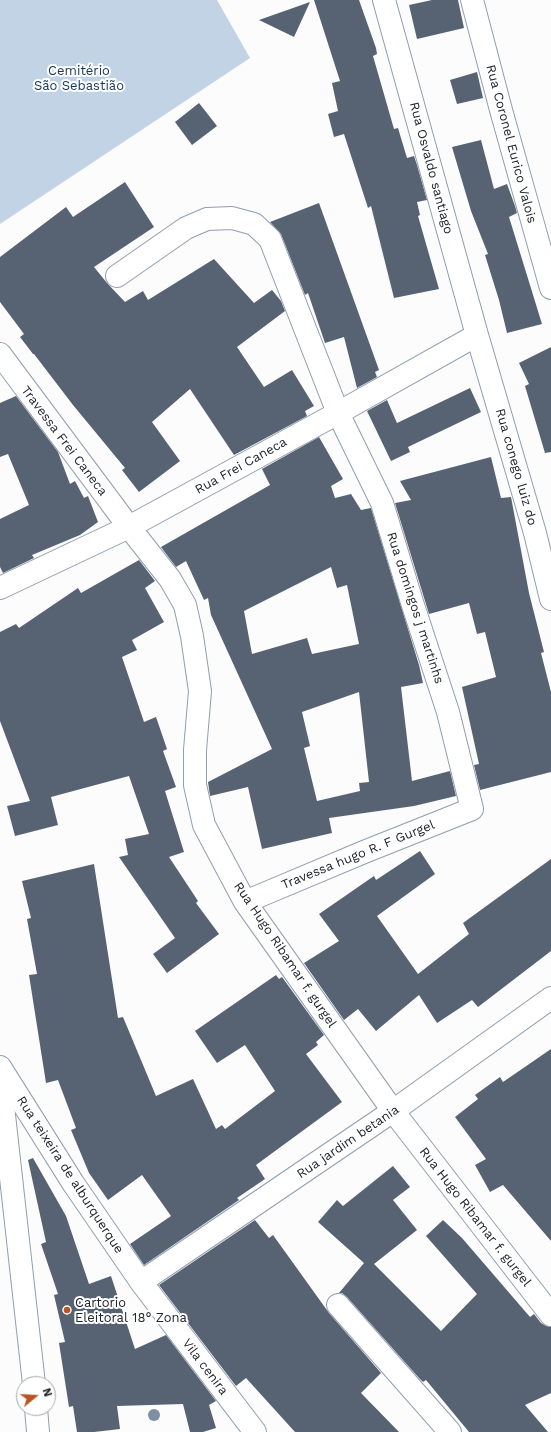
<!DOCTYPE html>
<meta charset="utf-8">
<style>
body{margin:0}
#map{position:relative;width:551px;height:1432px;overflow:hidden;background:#fcfcfc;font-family:"Work Sans",sans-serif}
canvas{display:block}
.north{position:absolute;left:16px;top:1376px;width:40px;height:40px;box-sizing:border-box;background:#fff;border:1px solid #a6a8ab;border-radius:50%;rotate:72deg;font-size:11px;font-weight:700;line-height:16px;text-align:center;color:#21262d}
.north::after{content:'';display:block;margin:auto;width:14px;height:18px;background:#ba5523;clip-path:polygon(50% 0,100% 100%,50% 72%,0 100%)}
</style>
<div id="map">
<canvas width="551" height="1432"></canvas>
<div class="north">N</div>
</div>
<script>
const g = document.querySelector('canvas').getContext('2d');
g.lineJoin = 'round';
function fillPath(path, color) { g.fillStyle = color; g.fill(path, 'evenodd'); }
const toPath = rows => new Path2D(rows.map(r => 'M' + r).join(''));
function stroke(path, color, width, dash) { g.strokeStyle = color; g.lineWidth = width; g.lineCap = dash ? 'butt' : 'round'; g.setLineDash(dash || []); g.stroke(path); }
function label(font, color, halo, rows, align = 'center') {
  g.font = font + ' "Work Sans",sans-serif'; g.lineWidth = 4; g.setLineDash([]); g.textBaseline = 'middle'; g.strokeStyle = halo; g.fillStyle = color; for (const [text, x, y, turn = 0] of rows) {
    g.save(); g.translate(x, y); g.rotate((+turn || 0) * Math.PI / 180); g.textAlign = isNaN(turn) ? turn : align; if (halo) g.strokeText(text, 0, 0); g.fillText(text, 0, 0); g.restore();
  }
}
const green = toPath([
 [0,0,217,0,250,58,0,224]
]);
const building = toPath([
 [314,0,359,0,376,48,377,54,373,56,394,129,398,128,407,158,414,156,417,165,427,200,417,202,420,215,418,216,439,289,394,298,371,206,368,208,344,134,334,137,328,114,338,111,332,83,340,81],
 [432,0,458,0,464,28,417,39,409,5],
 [310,2,294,37,259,20],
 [477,72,483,98,457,104,450,80],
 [199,103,217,126,192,145,175,122],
 [481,140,494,189,507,184,515,206,517,213,509,217,542,324,507,333,499,300,485,255,488,254,471,211,452,147],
 [125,182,154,227,94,267,107,283,125,302,143,291,148,300,214,259,254,303,272,290,281,301,285,311,237,347,264,387,292,370,314,406,305,411,307,416,234,455,190,389,152,422,180,461,139,492,122,470,125,468,73,405,34,354,33,354,20,337,24,334,0,302,0,257,66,207,73,217],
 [319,203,379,370,375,372,377,377,357,388,344,337,325,343,308,293,305,295,281,234,270,222],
 [551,347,551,452,545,453,525,386,529,384,519,363],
 [470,388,481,412,408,447,410,452,391,461,367,411,387,400,397,423],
 [16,396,58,452,70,484,75,481,84,498,88,496,98,522,80,535,32,555,34,558,3,573,0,567,0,519,29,505,8,454,0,457,0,403],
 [319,437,343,479,331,486,335,498,351,494,361,510,371,508,419,665,423,683,401,687,412,781,450,771,456,796,414,806,329,818,332,833,262,849,248,787,210,796,208,782,272,749,211,615,208,598,204,600,186,561,176,567,161,547,270,485,262,469],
 [331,567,337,588,347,585,359,644,312,654,307,638,252,654,244,611],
 [359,692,369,782,359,783,360,791,317,801,304,748,310,746,302,712],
 [491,457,501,498,511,497,529,593,544,652,541,653,551,692,551,772,480,790,474,765,479,764,462,687,496,677,485,632,477,634,469,603,429,614,395,503,411,500,400,481],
 [139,560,155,581,145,588,164,622,132,640,137,650,122,657,144,722,156,717,167,749,163,751,176,787,165,791,184,852,169,857,198,901,196,903,219,934,167,973,153,954,175,938,119,857,128,855,125,839,149,834,129,776,51,797,58,825,15,836,7,806,30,801,0,721,0,632,16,624,19,628,78,588,81,593],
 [420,851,435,874,377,916,418,974,469,934,463,923,551,859,551,951,478,1007,472,1000,437,1023,419,995,376,1031,358,1009,344,1020,304,963,339,941,319,914,374,876,376,880],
 [94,864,118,1018,123,1017,156,1096,193,1079,216,1129,222,1125,225,1129,275,1091,245,1045,217,1063,195,1031,276,975,279,979,282,977,324,1035,316,1042,318,1045,306,1054,342,1102,256,1165,265,1179,237,1198,239,1200,144,1265,130,1244,171,1216,142,1175,108,1200,89,1173,71,1130,76,1128,58,1080,46,1083,29,975,37,974,27,919,31,918,22,881],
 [551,1049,551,1241,503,1185,490,1192,475,1165,486,1159,455,1117,478,1099,475,1095,500,1077,503,1082],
 [33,1158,66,1216,89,1284,111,1276,135,1349,166,1335,216,1401,209,1405,216,1428,203,1432,190,1432,183,1404,117,1406,120,1429,94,1432,77,1432,73,1406,69,1407,59,1343,65,1342,54,1295,58,1294,41,1244,46,1242,28,1160],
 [393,1166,410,1187,393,1200,417,1230,374,1264,441,1331,477,1294,426,1236,443,1220,462,1238,530,1317,534,1314,541,1323,546,1326,551,1327,551,1393,525,1405,548,1432,469,1432,426,1380,423,1382,419,1378,347,1297,342,1293,339,1293,364,1263,318,1222,337,1200,343,1206],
 [255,1220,269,1238,273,1235,329,1313,381,1373,361,1393,399,1432,295,1432,246,1378,236,1386,159,1285]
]);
const minor = toPath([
 [384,0,477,335,535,533,551,599],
 [117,276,186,228,207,219,232,218,254,224,270,239,338,413,382,503,412,602,448,712,472,809,364,852,245,902],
 [0,354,129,527,170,579,185,605,192,636,200,691,195,750,195,785,204,825,245,902,393,1111,551,1315],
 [0,588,129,527,338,413,477,335],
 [0,1067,73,1183,141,1282,255,1432],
 [141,1282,393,1111,551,998],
 [338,1305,450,1432]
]);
const major = toPath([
 [472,0,501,110,551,288],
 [0,1079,34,1384],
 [36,1408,38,1432]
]);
const trees = [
 [154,1415]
];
const markers = [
 [67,1310,4,"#ba5523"]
];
const parkNames = [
 ["Cemitério",79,71],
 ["São Sebastião",79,86]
];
const streetNames = [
 ["Rua Coronel Eurico Valois",511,144,75],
 ["Rua Osvaldo santiago",431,168,75],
 ["Travessa Frei Caneca",64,441,53],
 ["Rua Frei Caneca",241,466,-29],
 ["Rua conego luiz do",516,467,74],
 ["Rua domingos j martinhs",415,608,72],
 ["Travessa hugo R. F Gurgel",358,855,-22],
 ["Rua Hugo Ribamar f. gurgel",285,955,56],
 ["Rua jardim betania",348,1142,-34],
 ["Rua teixeira de alburquerque",70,1175,57],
 ["Rua Hugo Ribamar f. gurgel",475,1217,52],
 ["Vila cenira",205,1367,53]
];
const poiNames = [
 ["Cartorio",75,1303],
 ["Eleitoral 18° Zona",75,1318]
];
fillPath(green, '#c3d3e6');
fillPath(building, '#576373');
stroke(minor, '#909eaf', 24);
stroke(major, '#909eaf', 24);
stroke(minor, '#fff', 22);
stroke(major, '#fff', 22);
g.fillStyle = '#7e8fa4';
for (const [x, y] of trees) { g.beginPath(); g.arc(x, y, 6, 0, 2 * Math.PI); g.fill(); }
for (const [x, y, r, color] of markers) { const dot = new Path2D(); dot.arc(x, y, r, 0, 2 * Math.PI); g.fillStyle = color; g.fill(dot); stroke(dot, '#fff', 1.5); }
label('13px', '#16365c', '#fff', parkNames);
label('13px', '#21262d', '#fff', streetNames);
label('13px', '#21262d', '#fff', poiNames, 'left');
</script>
